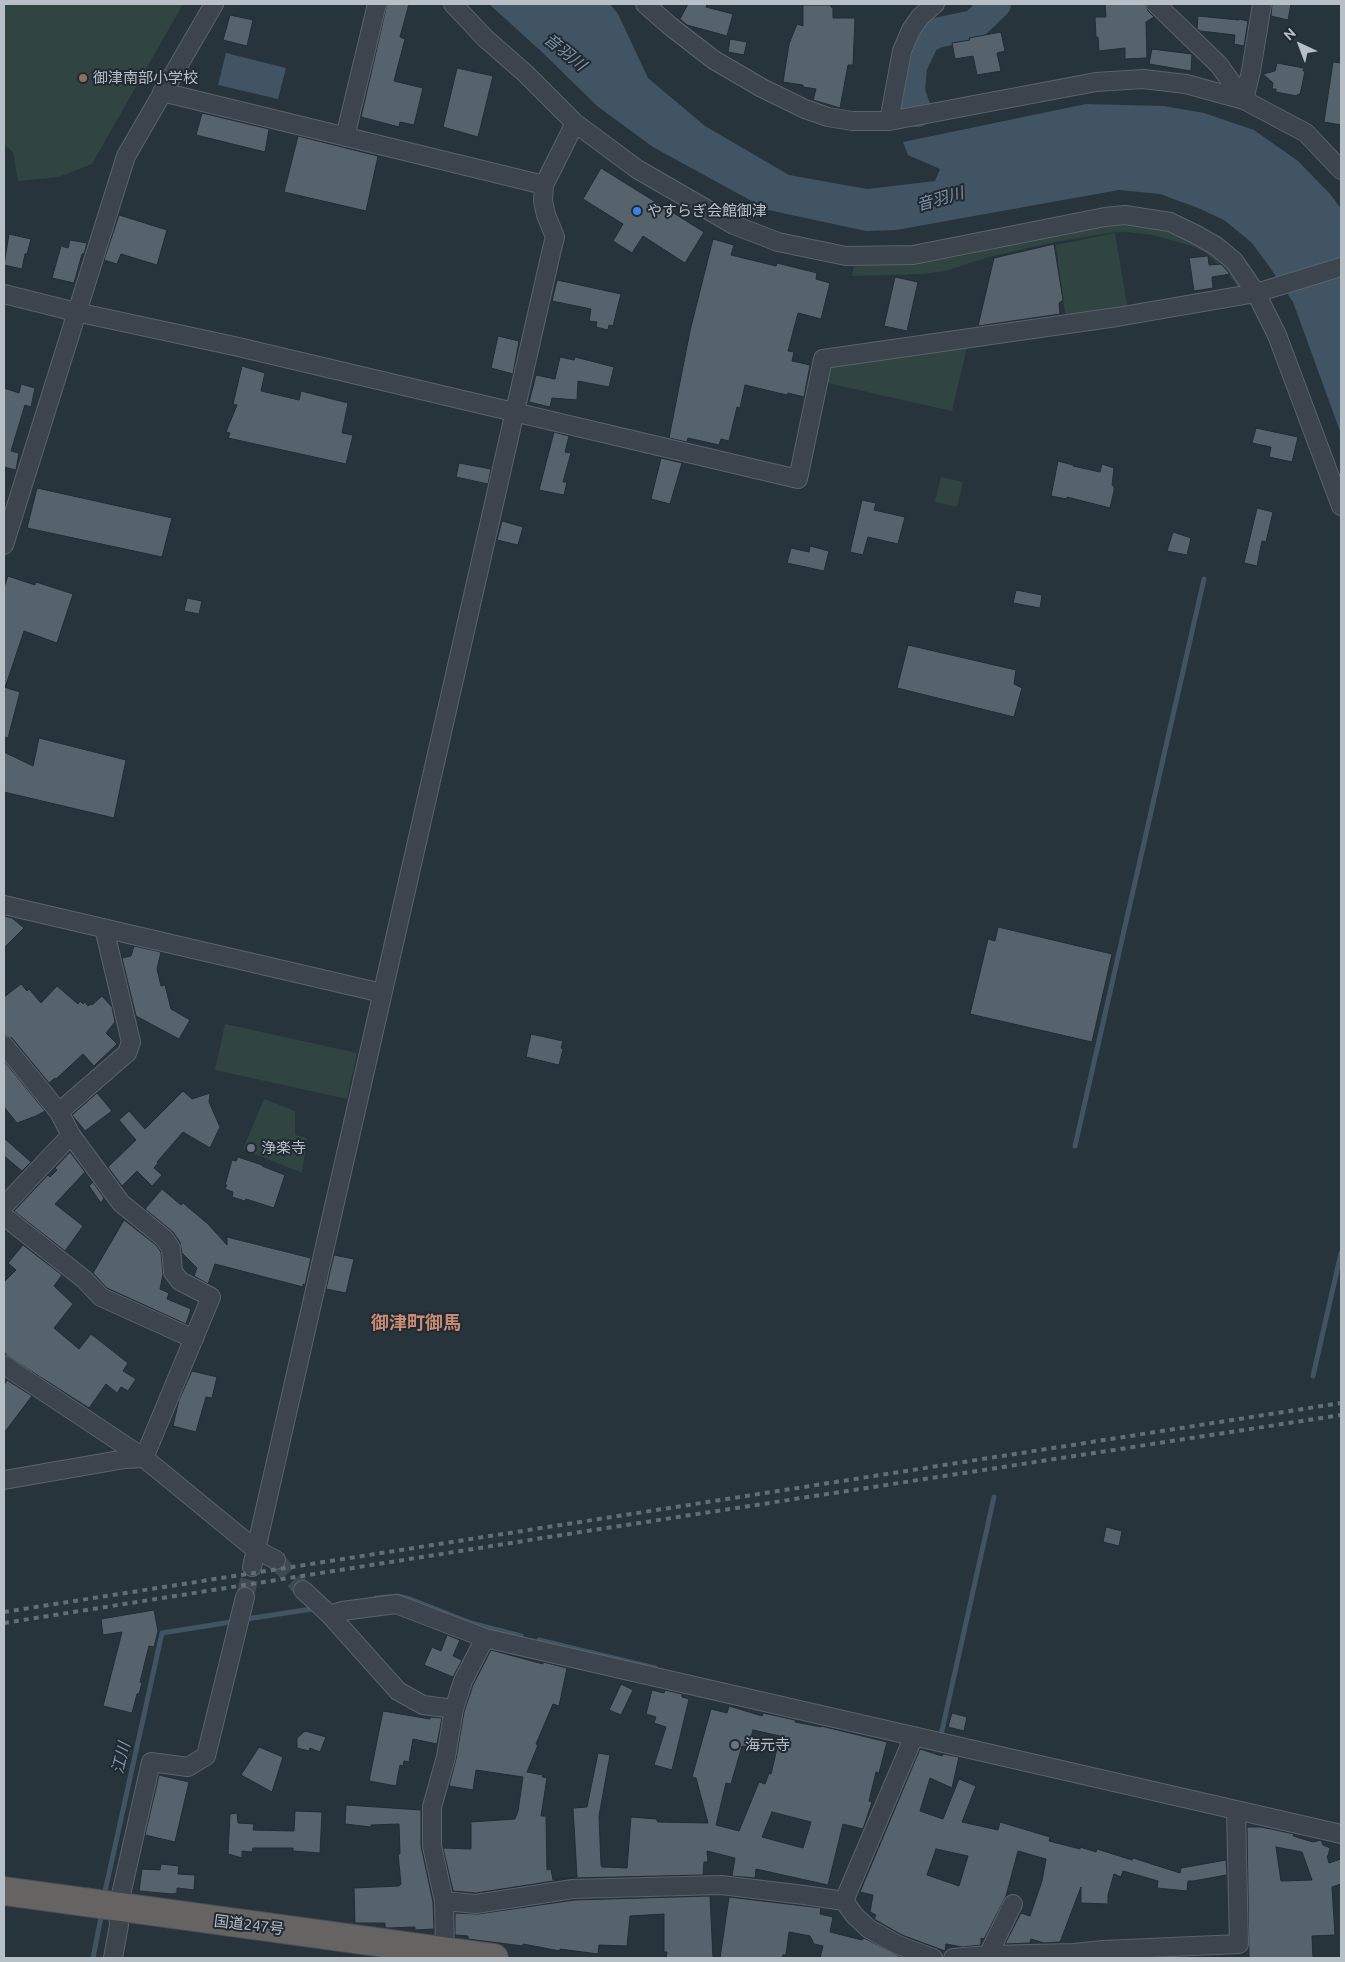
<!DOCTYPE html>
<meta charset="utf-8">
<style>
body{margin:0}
#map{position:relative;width:1345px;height:1962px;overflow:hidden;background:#28343c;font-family:Ubuntu,sans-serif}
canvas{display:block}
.frame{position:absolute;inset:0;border:5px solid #b8c0c7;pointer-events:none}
.north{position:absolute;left:1275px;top:20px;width:50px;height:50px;-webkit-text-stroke:4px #212a32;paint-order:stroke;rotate:317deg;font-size:14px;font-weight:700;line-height:20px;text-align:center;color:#b8c0c7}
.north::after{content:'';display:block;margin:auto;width:18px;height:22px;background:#b8c0c7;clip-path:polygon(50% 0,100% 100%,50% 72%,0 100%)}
</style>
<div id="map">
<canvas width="1345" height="1962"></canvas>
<div class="frame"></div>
<div class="north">N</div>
</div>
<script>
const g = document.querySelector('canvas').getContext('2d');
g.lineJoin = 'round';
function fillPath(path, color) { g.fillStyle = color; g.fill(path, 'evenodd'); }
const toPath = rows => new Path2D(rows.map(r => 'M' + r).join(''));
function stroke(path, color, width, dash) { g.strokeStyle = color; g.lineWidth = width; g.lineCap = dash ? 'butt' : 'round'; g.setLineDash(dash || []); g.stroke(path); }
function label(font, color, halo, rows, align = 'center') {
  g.font = font + ' Ubuntu,"Noto Sans JP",sans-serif'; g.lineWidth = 4; g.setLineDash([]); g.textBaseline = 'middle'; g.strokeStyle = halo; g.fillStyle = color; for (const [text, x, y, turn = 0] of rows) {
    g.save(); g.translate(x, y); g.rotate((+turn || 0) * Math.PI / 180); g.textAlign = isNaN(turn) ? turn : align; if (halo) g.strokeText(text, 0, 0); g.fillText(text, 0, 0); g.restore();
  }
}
const green = toPath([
 [4,4,183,4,92,164,59,177,18,181,13,152,4,145],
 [1107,225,1133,225,1166,230,1193,240,1230,266,1244,291,1241,291,1225,270,1203,251,1189,245,1152,235,1127,232,1116,232,1055,242,989,257,945,271,923,274,852,276,854,266,913,263,956,257],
 [1115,233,1128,310,1066,320,1056,245],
 [968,343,952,411,827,383,832,364],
 [941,477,963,482,957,507,935,502],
 [225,1024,357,1053,347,1099,215,1070],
 [264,1099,295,1111,295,1135,307,1138,302,1173,243,1149]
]);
const water = toPath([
 [489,4,610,4,618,14,648,78,705,126,789,175,867,189,935,181,940,169,908,155,903,142,1086,104,1164,106,1204,113,1254,130,1298,161,1331,195,1341,209,1341,434,1293,302,1269,266,1251,242,1224,220,1198,208,1160,194,1119,190,896,230,866,231,768,210,653,147,597,106,543,53],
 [226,53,286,68,278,99,218,85]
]);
const stream = toPath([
 [1075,1146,1204,579],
 [1313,1376,1341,1253],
 [376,1598,398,1596,410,1599,471,1623,521,1636],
 [246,1619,312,1609],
 [539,1640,655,1668],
 [941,1735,994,1497],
 [104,1896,162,1633,231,1622],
 [93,1958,102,1912]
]);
const river = toPath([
 [917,112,910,92,912,66,925,39,936,33,974,25,996,4]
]);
const building = toPath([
 [387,4,409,4,400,37,405,39,394,81,423,88,414,125,400,122,399,127,361,117,387,4],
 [688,4,707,4,706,7,733,14,727,36,687,25,680,19,688,4],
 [1105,4,1146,4,1148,11,1154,17,1146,22,1147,58,1125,59,1125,48,1099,51,1098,37,1096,37,1095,17,1106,17,1105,4],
 [1272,4,1291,4,1288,20,1271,16,1272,4],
 [803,5,831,5,831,7,833,8,833,18,855,18,853,65,848,65,840,108,813,100,816,89,803,87,803,85,783,82,789,44,797,24,803,26,803,5],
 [230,15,253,20,247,46,223,40,230,15],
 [1198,16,1239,20,1239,19,1248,21,1244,46,1234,44,1235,35,1200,31,1197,29,1198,16],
 [1001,32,1005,51,997,53,1001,71,977,75,973,56,955,59,952,43,970,40,969,38,1001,32],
 [730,39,747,42,744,55,728,52,730,39],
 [1152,49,1192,54,1191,71,1149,64,1152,49],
 [1333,62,1341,63,1341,125,1324,122,1333,62],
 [1277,63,1304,68,1303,71,1305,71,1300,95,1298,94,1297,96,1276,92,1276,89,1272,89,1273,83,1263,74,1275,71,1277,63],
 [457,68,493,76,478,137,443,127,457,68],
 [202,113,269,129,265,152,196,135,202,113],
 [298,136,378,156,366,211,284,192,298,136],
 [601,168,704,232,685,263,643,236,632,253,613,241,623,224,583,199,601,168],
 [119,215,167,230,157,265,121,254,117,264,104,260,119,215],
 [9,234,31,239,27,254,25,254,22,269,4,265,9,234],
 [713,239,734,245,731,255,776,266,777,263,817,273,816,279,830,283,821,319,798,313,788,351,794,352,792,361,810,365,804,397,788,393,787,395,745,385,740,408,737,407,729,441,721,439,719,445,688,438,687,442,669,438,690,331,713,239],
 [70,240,87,243,84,254,82,254,74,283,52,278,61,246,68,248,70,240],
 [1054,244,1063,300,1059,303,1060,314,978,326,994,258,1054,244],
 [1208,256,1209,265,1221,264,1230,274,1212,277,1213,288,1194,291,1189,258,1208,256],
 [895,277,918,282,907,331,884,326,895,277],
 [557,280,621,294,613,326,609,325,608,330,596,327,597,322,589,321,591,309,552,301,557,280],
 [498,336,519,341,513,374,491,368,498,336],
 [560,357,574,360,575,357,614,367,609,387,578,381,577,400,552,398,550,407,529,402,536,375,555,379,560,357],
 [242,366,265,373,261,391,299,400,301,391,348,403,342,433,353,435,346,464,228,438,230,433,226,432,237,405,233,404,242,366],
 [21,384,35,388,31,407,25,405,11,451,19,453,16,470,4,467,4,388,19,393,21,384],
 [1256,428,1298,437,1292,462,1269,457,1271,447,1252,443,1256,428],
 [554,432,569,436,565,452,571,453,563,482,567,482,564,495,539,490,554,432],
 [661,458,682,463,670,504,651,499,661,458],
 [1058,461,1073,465,1073,466,1100,472,1102,464,1114,468,1112,485,1114,486,1114,491,1110,508,1067,497,1067,499,1051,496,1058,461],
 [459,463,491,469,488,484,456,477,459,463],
 [37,488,172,518,162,557,27,528,37,488],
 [862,500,876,503,874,510,905,517,898,544,868,537,863,555,850,552,862,500],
 [1257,508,1273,512,1266,542,1262,541,1257,566,1244,563,1257,508],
 [502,521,523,527,518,545,497,540,502,521],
 [1173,532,1191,538,1187,555,1167,551,1173,532],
 [810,546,829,551,824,571,787,563,791,548,809,552,810,546],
 [8,576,35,585,36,582,73,594,57,643,24,631,6,685,4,685,4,587,8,576],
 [1016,590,1042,595,1040,608,1013,603,1016,590],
 [187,598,202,601,199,614,184,611,187,598],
 [908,645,1016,670,1014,684,1022,688,1014,717,897,688,908,645],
 [4,687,20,692,8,738,4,737,4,687],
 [39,738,126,760,114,818,4,792,4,752,33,766,39,738],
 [4,916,12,918,24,928,4,948,4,916],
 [998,927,1112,954,1092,1042,970,1014,988,939,995,941,998,927],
 [134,946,161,952,157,969,161,986,165,985,171,1009,190,1020,179,1039,136,1016,122,958,131,956,134,946],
 [21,984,27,991,29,989,41,1003,57,986,78,1004,80,1001,83,1004,85,1002,88,1006,91,1004,92,1005,102,996,112,1007,115,1022,106,1033,117,1044,94,1066,83,1054,56,1079,55,1078,49,1083,12,1038,4,1035,4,997,21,984],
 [531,1034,563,1041,561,1048,563,1049,559,1065,526,1057,531,1034],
 [4,1061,45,1111,36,1116,17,1123,4,1107,4,1061],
 [183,1091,192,1099,210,1093,209,1102,220,1127,210,1148,183,1132,157,1162,158,1163,154,1168,162,1175,152,1186,137,1171,122,1186,108,1167,136,1140,119,1120,129,1111,145,1129,183,1091],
 [97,1093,112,1111,85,1131,72,1115,97,1093],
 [4,1138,31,1162,22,1171,4,1156,4,1138],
 [70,1152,85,1172,55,1204,83,1226,65,1251,14,1211,48,1175,50,1177,57,1170,55,1168,70,1152],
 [238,1157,262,1165,262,1166,285,1175,274,1208,246,1199,245,1201,232,1197,233,1192,225,1189,227,1185,225,1185,232,1160,236,1161,238,1157],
 [93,1182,104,1198,101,1203,89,1186,93,1182],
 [162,1189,181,1205,183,1203,208,1224,227,1245,227,1237,311,1258,305,1285,303,1284,303,1287,215,1264,208,1284,194,1276,197,1268,182,1253,180,1242,173,1232,145,1209,162,1189],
 [124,1220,156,1245,161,1252,163,1274,160,1289,169,1293,167,1299,191,1309,186,1324,107,1288,93,1273,124,1220],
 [23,1245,62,1275,54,1286,73,1304,54,1328,79,1349,91,1334,128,1363,123,1371,136,1379,128,1391,121,1387,117,1393,106,1384,89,1408,6,1355,4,1351,4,1282,16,1270,8,1263,23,1245],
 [334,1255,354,1259,346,1293,326,1289,334,1255],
 [192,1371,217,1377,212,1398,206,1397,196,1432,173,1426,179,1400,192,1371],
 [7,1380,32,1396,4,1433,4,1385,7,1380],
 [1106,1527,1122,1531,1119,1546,1103,1542,1106,1527],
 [154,1610,158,1631,154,1647,149,1646,140,1682,142,1683,139,1694,137,1694,132,1713,103,1706,122,1632,103,1635,101,1619,154,1610],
 [447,1635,460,1640,453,1656,462,1660,453,1677,424,1665,432,1647,441,1651,447,1635],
 [491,1650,543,1664,543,1662,567,1668,559,1706,553,1704,536,1744,538,1745,527,1772,543,1775,542,1777,547,1778,541,1816,546,1816,547,1870,551,1869,553,1880,577,1877,573,1808,587,1807,598,1753,610,1755,599,1816,601,1865,602,1867,627,1868,631,1817,656,1819,658,1822,708,1823,696,1778,692,1777,711,1709,727,1713,729,1706,762,1716,763,1713,795,1720,795,1722,821,1727,821,1726,887,1742,879,1773,876,1772,869,1801,872,1802,863,1829,843,1824,828,1885,756,1869,755,1878,732,1876,735,1858,707,1851,708,1862,704,1862,703,1875,573,1878,476,1893,453,1891,443,1848,471,1849,471,1822,515,1819,518,1811,523,1777,476,1770,473,1790,449,1786,456,1759,464,1712,473,1685,491,1650],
 [753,1730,780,1736,771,1774,769,1773,765,1784,759,1782,739,1831,716,1825,726,1783,731,1784,742,1746,748,1747,753,1730],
 [772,1812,811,1822,803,1848,762,1837,772,1812],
 [621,1684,633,1690,621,1715,609,1710,621,1684],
 [652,1690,664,1693,665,1690,682,1694,682,1697,689,1699,672,1770,654,1765,666,1727,654,1723,656,1717,646,1714,652,1690],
 [383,1711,430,1719,430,1717,442,1718,437,1744,413,1739,409,1762,404,1761,403,1766,400,1765,396,1786,369,1781,383,1711],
 [952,1713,967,1717,964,1731,948,1727,952,1713],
 [305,1731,326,1737,320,1752,310,1748,309,1751,297,1748,297,1738,305,1731],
 [259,1747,283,1757,272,1792,241,1775,259,1747],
 [920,1749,942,1756,943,1754,959,1757,952,1788,930,1778,920,1811,943,1819,959,1779,976,1786,962,1822,998,1830,1000,1822,1050,1837,1049,1841,1080,1849,1080,1847,1096,1852,1097,1849,1132,1860,1133,1858,1180,1873,1181,1868,1226,1860,1227,1875,1193,1881,1188,1881,1187,1891,1157,1888,1158,1881,1123,1871,1121,1877,1114,1874,1108,1895,1108,1904,1081,1903,1081,1887,1060,1942,1044,1943,1031,1939,1030,1943,1005,1944,1021,1913,1030,1916,1042,1881,1046,1859,1018,1851,1006,1896,984,1939,981,1938,981,1945,962,1947,946,1944,945,1951,902,1935,874,1919,876,1915,870,1912,873,1895,860,1892,920,1749],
 [936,1849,968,1856,959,1886,927,1875,936,1849],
 [159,1775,189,1782,175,1842,145,1835,159,1775],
 [346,1805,421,1810,421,1846,433,1902,434,1929,415,1930,415,1927,387,1928,385,1927,385,1923,355,1923,354,1888,399,1886,401,1884,398,1854,400,1854,399,1824,371,1825,371,1827,345,1824,346,1805],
 [295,1811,322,1812,320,1853,293,1851,293,1848,253,1848,252,1852,242,1851,242,1858,228,1854,230,1814,237,1813,238,1823,254,1824,253,1830,294,1831,295,1811],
 [1247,1827,1260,1827,1271,1829,1294,1834,1293,1836,1313,1842,1321,1840,1323,1845,1330,1848,1328,1856,1327,1856,1329,1863,1341,1859,1341,1884,1332,1887,1335,1935,1312,1936,1313,1958,1249,1958,1247,1827],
 [1276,1847,1302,1852,1312,1880,1281,1881,1276,1847],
 [161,1864,179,1866,178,1874,195,1875,194,1890,177,1888,177,1893,172,1894,139,1891,142,1869,160,1870,161,1864],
 [710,1896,713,1958,666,1958,667,1952,664,1952,664,1914,630,1916,627,1946,599,1945,598,1954,560,1949,560,1951,523,1944,523,1946,468,1939,468,1936,455,1935,455,1913,478,1914,574,1900,710,1896],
 [729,1897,821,1908,820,1914,833,1917,830,1932,862,1940,864,1938,903,1958,820,1958,823,1946,814,1944,810,1936,789,1932,786,1955,783,1955,782,1958,720,1958,729,1897]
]);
const minorTunnel = toPath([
 [276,1560,303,1590],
 [245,1597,252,1567]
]);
const minor = toPath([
 [453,4,485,38,526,74,575,123,637,169,734,225,778,242,846,256,913,255,1105,217,1125,215,1170,222,1195,234,1216,246,1234,261,1256,293,1277,335,1341,506],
 [645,4,670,26,714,60,762,88,805,109,828,117,852,121,889,121,1096,82,1143,79,1186,84,1244,100,1306,133,1341,170],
 [1156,4,1219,65,1244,100],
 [162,92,544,185],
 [1244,100,1251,71,1262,4],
 [889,121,902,51,911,30,920,17,935,4],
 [345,137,377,4],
 [4,294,76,312,234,346,798,479,823,359,1117,317,1256,293,1341,267],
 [4,545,126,156,214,4],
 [4,905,382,993],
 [4,1045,59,1112,71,1135,121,1203,164,1238,171,1248,173,1272,180,1281,211,1297,144,1458],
 [59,1112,127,1053,131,1042,104,928],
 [4,1206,71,1135],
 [4,1216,85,1280,101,1297,194,1339],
 [4,1365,144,1458,255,1549,276,1560],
 [4,1480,125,1459,144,1458],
 [252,1567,551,253,555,237,546,215,543,201,544,185,575,123],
 [303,1590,330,1615,398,1691,423,1705,454,1709,446,1757,432,1807,432,1846,444,1901,445,1951],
 [330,1615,342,1611,396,1604,485,1638,1341,1834],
 [454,1709,463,1681,485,1638],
 [444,1901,476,1904,573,1889,721,1885,804,1895,844,1901,855,1916,869,1929,898,1945,933,1958],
 [844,1901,914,1736],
 [988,1955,1013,1904],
 [113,1958,119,1925,118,1908,151,1762,188,1767,206,1756,245,1597],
 [953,1958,988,1955,1074,1953,1103,1950,1239,1944,1236,1810]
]);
const trunk = toPath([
 [4,1891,494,1958]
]);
const rail = toPath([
 [4,1612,1341,1403],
 [4,1623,587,1531,1341,1415]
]);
const markers = [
 [83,78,5,"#8d6e63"],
 [637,211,5,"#3f7fe0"],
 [251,1148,5,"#6b7280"],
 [735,1745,5,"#6b7280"]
];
const poiNames = [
 ["御津南部小学校",93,78],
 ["やすらぎ会館御津",647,211],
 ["浄楽寺",261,1148],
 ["海元寺",745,1745]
];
const streetNames = [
 ["国道247号",249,1925,7]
];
const waterNames = [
 ["音羽川",565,52,39],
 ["音羽川",940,199,-16],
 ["江川",121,1758,-77]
];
const quarterNames = [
 ["御津町御馬",416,1323]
];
fillPath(green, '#304441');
fillPath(water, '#405463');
stroke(stream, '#405463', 5);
stroke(river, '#405463', 30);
fillPath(building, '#56626c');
stroke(building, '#232c34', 1);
stroke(minorTunnel, '#3e4951', 18, [18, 9]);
stroke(minor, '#5a636a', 20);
stroke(trunk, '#475057', 30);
stroke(minor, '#3c454d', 18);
stroke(trunk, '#666463', 28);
stroke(rail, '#626d76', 4, [5, 5]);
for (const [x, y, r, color] of markers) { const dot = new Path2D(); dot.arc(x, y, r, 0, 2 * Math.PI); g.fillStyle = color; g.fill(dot); stroke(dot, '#212a32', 2); }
label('15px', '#b8c0c7', '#212a32', poiNames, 'left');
label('15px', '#b8c0c7', '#212a32', streetNames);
label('italic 16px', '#7d95a7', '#212a32', waterNames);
label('bold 18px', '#c88c73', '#212a32', quarterNames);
</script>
